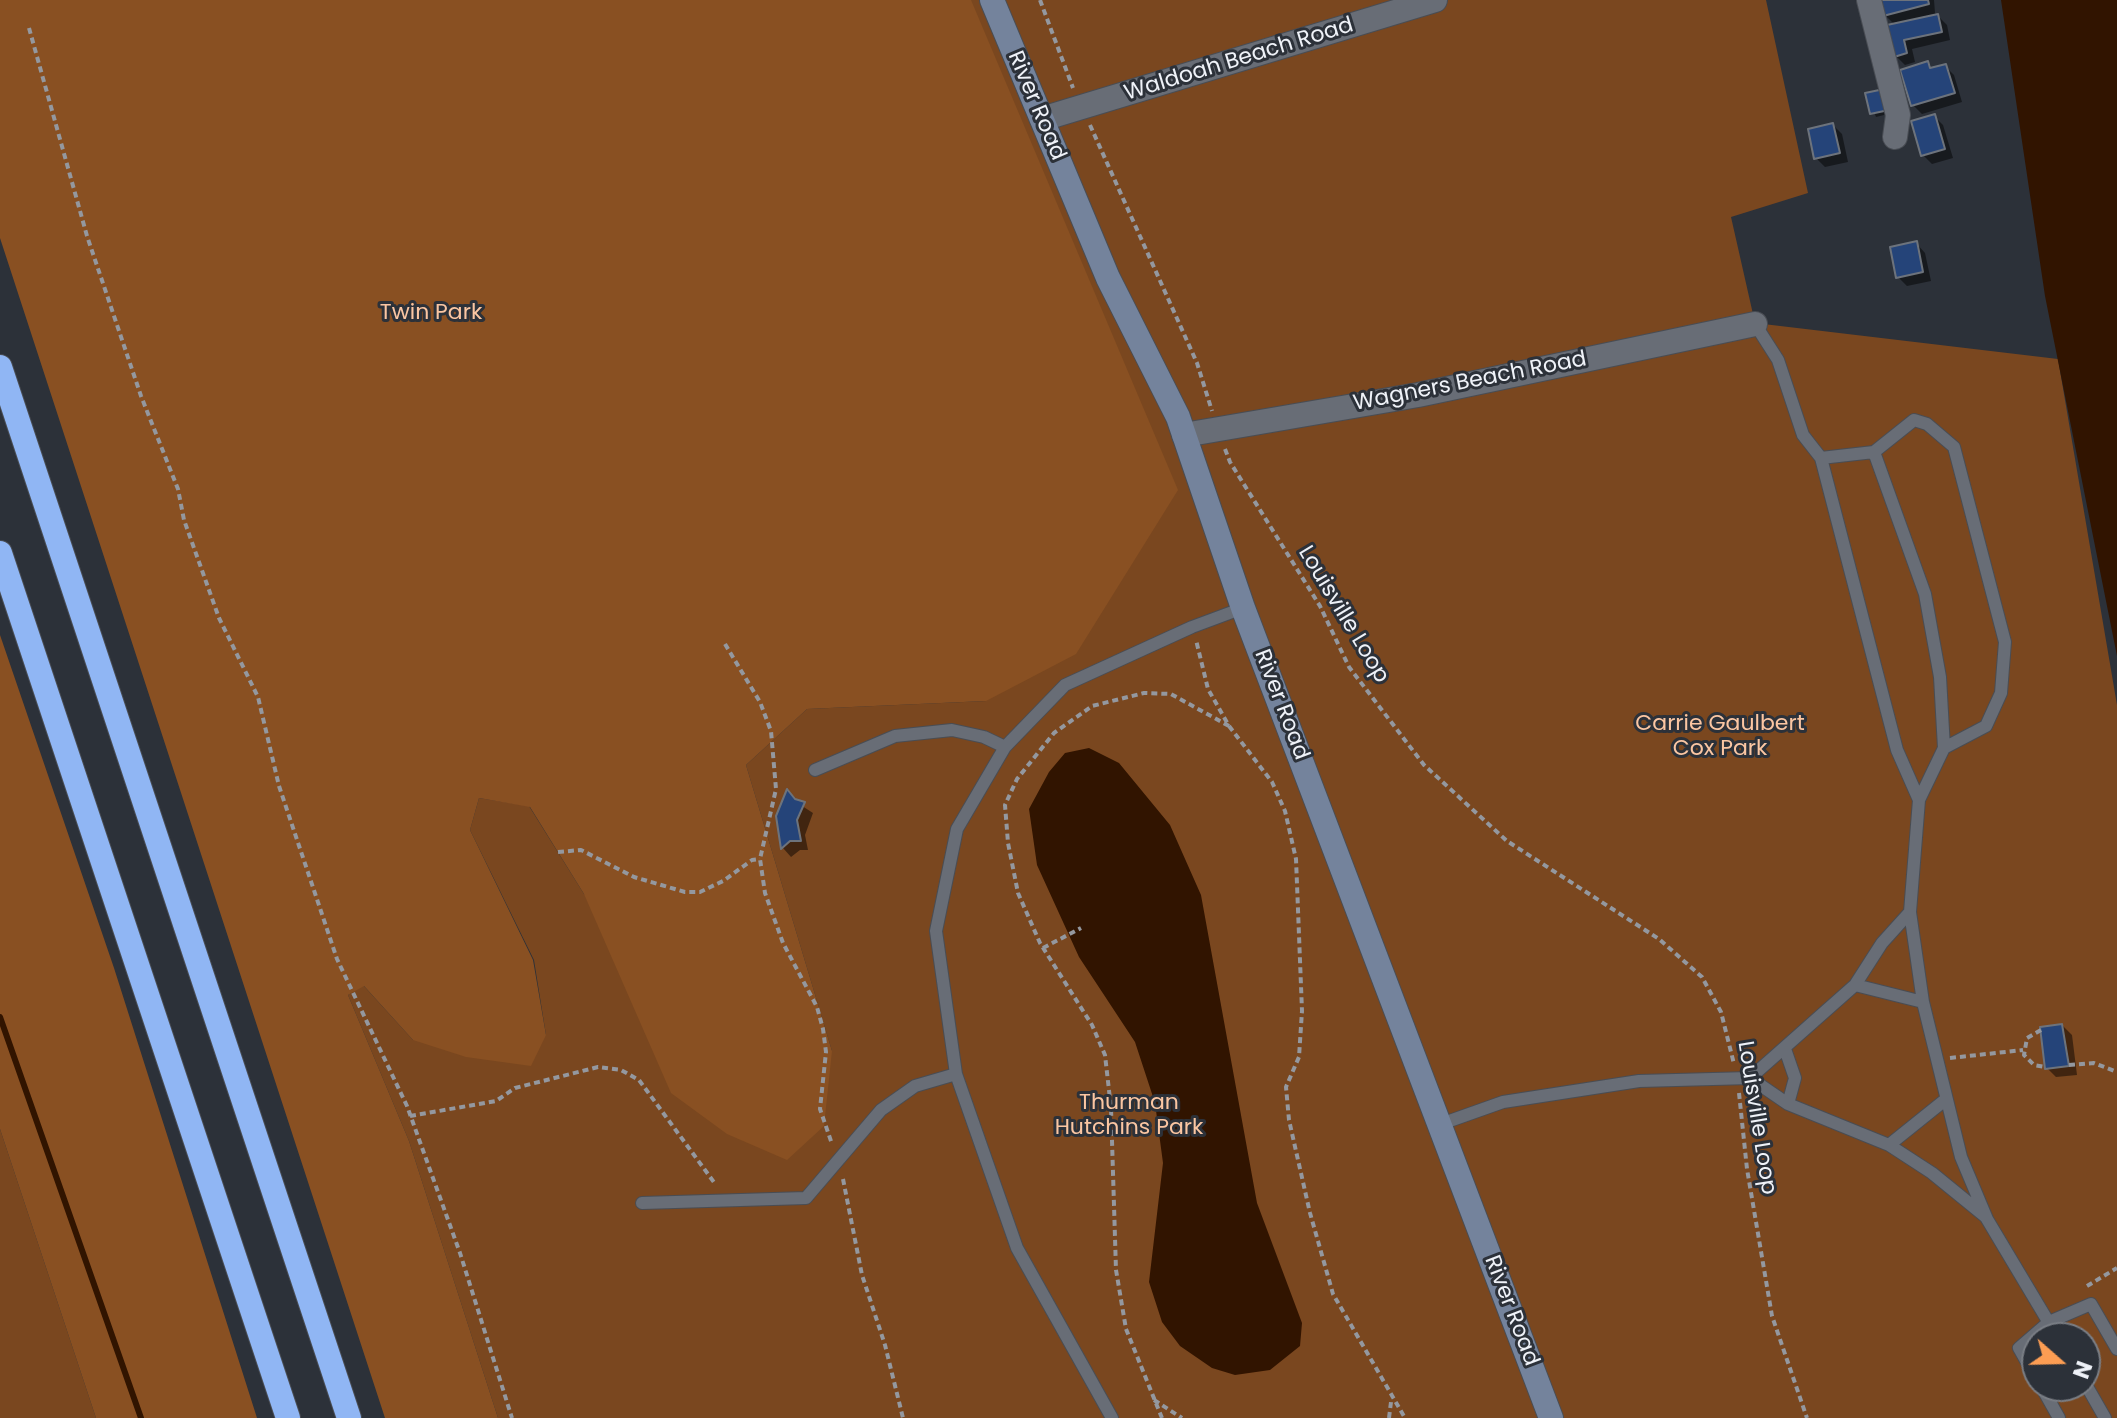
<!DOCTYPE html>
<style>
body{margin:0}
#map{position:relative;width:2117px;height:1418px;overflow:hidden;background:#2c3139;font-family:Poppins,sans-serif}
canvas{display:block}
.north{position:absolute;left:2021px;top:1322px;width:80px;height:80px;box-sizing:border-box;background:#2c3139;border:2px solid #7a7e85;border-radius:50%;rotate:110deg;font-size:22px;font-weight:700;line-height:32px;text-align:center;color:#eff2f8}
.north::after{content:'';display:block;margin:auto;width:28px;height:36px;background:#fc9d53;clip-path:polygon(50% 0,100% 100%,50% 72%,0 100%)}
</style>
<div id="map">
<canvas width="2117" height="1418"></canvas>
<div class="north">N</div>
</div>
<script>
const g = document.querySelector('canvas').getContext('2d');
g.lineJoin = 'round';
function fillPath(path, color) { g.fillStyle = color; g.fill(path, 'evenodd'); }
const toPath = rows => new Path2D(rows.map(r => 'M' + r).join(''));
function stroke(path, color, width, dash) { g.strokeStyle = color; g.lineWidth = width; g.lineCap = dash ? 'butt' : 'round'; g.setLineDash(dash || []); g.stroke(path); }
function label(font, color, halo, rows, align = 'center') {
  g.font = font + ' Poppins,sans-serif'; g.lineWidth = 6; g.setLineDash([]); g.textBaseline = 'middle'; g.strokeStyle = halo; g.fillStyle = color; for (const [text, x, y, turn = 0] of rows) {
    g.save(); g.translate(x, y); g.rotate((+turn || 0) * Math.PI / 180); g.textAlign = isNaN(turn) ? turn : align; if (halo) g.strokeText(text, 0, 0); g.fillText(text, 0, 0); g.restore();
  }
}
const green = toPath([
 [9,0,1766,0,1808,193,1731,217,1755,323,2058,359,2117,705,2117,1418,498,1418,409,1141,348,995,363,985,413,1040,546,1035,534,960,470,830,479,798,529,806,584,894,832,1051,746,765,807,709,986,701],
 [2037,1338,2085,1338,2085,1386,2037,1386],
 [0,1129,96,1418,0,1418]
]);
const forest = toPath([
 [0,0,971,0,1178,490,1076,654,986,701,807,709,746,765,832,1051,824,1126,787,1160,727,1134,671,1093,584,894,530,807,479,798,470,830,533,960,546,1035,531,1066,466,1057,413,1040,364,986,348,995,409,1141,498,1418,385,1418,0,238],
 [0,635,114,968,257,1418,96,1418,0,1129]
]);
const water = toPath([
 [2001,0,2117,0,2117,656,2045,296],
 [1089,748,1119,763,1170,825,1201,895,1257,1203,1302,1323,1300,1346,1270,1370,1235,1375,1212,1368,1180,1346,1162,1322,1149,1282,1163,1163,1155,1103,1135,1042,1079,957,1037,865,1029,809,1049,772,1065,753]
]);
const shadow = toPath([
 [1881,0,1934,0,1935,13,1947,25,1950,40,1912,49,1915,62,1905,65,1896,56,1895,25,1885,15],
 [1928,63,1934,70,1945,66,1954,75,1962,102,1922,114,1913,105],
 [1868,95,1892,113,1876,117],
 [1934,116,1943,125,1953,158,1932,164,1923,155],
 [1833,125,1842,134,1848,162,1825,167,1816,158],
 [1916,243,1925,253,1931,281,1907,286,1898,277],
 [796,802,813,813,805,835,808,850,800,850,791,857,783,848,778,816],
 [2063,1026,2072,1035,2077,1075,2056,1077,2047,1068,2043,1029]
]);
const stream = toPath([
 [0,1017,141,1418]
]);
const building = toPath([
 [1879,0,1928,0,1929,4,1883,16,1879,0],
 [1938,14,1942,32,1904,40,1907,53,1894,57,1887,25,1938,14],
 [1928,61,1930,68,1946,64,1955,93,1911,106,1900,70,1928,61],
 [1884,89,1889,110,1870,114,1865,93,1884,89],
 [1935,114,1945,149,1921,156,1911,121,1935,114],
 [1833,123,1840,153,1814,159,1808,129,1833,123],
 [1917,241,1923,272,1896,278,1890,247,1917,241],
 [787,789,795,799,805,802,797,820,801,841,790,841,781,849,776,816,787,789],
 [2062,1024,2069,1066,2045,1069,2040,1027,2062,1024]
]);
const path = toPath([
 [1040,0,1073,88],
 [29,28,87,236,141,396,178,489,184,520,219,618,258,697,279,786,337,959,407,1106,460,1253,512,1418],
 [1090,125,1197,363,1212,411],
 [1225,449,1230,462,1320,606,1349,667,1424,765,1507,841,1659,939,1702,977,1721,1012,1734,1064],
 [725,644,760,702,771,731,776,789,760,859,765,893,783,943,817,1007,823,1029,826,1052,820,1109,832,1144],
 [1229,726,1272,782,1285,811,1296,859,1302,1011,1299,1057,1286,1087,1289,1120,1310,1213,1333,1294,1405,1418],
 [558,852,581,850,634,877,685,892,700,892,723,881,752,860,760,859],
 [1043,948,1081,928],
 [2041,1030,2027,1038,2024,1055,2034,1065,2045,1067],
 [1950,1058,2023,1050],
 [2069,1065,2094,1063,2117,1072],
 [1739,1093,1747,1169,1772,1316,1807,1418],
 [410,1116,496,1101,515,1088,598,1067,621,1070,639,1080,716,1185],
 [843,1179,862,1275,885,1345,903,1418],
 [2087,1286,2117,1268],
 [1154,1400,1182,1418],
 [1162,1418,1126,1329,1116,1270,1111,1108,1105,1055,1092,1025,1040,943,1018,893,1008,843,1005,805,1017,779,1054,733,1092,706,1144,693,1171,694,1229,726,1208,689,1196,640],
 [1389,1418,1391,1402]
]);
const lane = toPath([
 [1755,324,1778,360,1803,435,1821,458],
 [1874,452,1914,420,1927,424,1954,447,2005,642,2001,693,1986,726,1944,748],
 [815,770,895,736,952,730,984,737,1005,747],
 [1919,800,1897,750,1821,458,1874,452,1925,594,1940,677,1944,748,1919,800,1910,912,1923,1002,1961,1157,1987,1219,2058,1338],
 [1855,985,1923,1002],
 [1785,1049,1795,1078,1788,1104],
 [1750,1078,1788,1104,1889,1145,1945,1100],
 [1441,1124,1503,1102,1639,1081,1750,1078,1855,985,1882,943,1910,912],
 [1889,1145,1932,1173,1986,1217],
 [642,1203,806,1198,881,1110,915,1086,956,1074],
 [2037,1380,2019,1348,2049,1322,2091,1304,2117,1349],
 [2085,1383,2105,1418],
 [2041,1386,2059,1418],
 [1112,1418,1017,1248,956,1074,936,931,957,829,1005,747,1065,685,1192,627,1243,608]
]);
const street = toPath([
 [1869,0,1898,115,1895,137],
 [1042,119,1435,0],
 [1184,435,1418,395,1755,324]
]);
const secondary = toPath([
 [992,0,1108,278,1178,417,1243,608,1551,1418]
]);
const highway = toPath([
 [0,367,349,1418],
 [0,553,288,1418]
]);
const streetNames = [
 ["Waldoah Beach Road",1239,60,-17],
 ["River Road",1036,106,67],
 ["Wagners Beach Road",1470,382,-11],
 ["Louisville Loop",1343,615,59],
 ["River Road",1281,705,69],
 ["Louisville Loop",1756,1118,81],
 ["River Road",1511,1311,69]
];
const parkNames = [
 ["Twin Park",431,313],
 ["Carrie Gaulbert",1720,724],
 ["Cox Park",1720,749],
 ["Thurman",1129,1103],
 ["Hutchins Park",1129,1128]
];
fillPath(green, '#7a471f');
fillPath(forest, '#895022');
fillPath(water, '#311400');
fillPath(shadow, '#0007');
stroke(stream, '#311400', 6);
fillPath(building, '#254479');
stroke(building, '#6d737c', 2);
stroke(lane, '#494d54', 14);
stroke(street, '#494d54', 26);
stroke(secondary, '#494d54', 26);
stroke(highway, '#494d54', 26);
stroke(path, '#94989f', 4, [6, 4]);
stroke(lane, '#686d76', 12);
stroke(street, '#686d76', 24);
stroke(secondary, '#74839c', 24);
stroke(highway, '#90b6f4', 24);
label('22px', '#eff2f8', '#2c3139', streetNames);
label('22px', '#fbc6a2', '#2c3139', parkNames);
</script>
